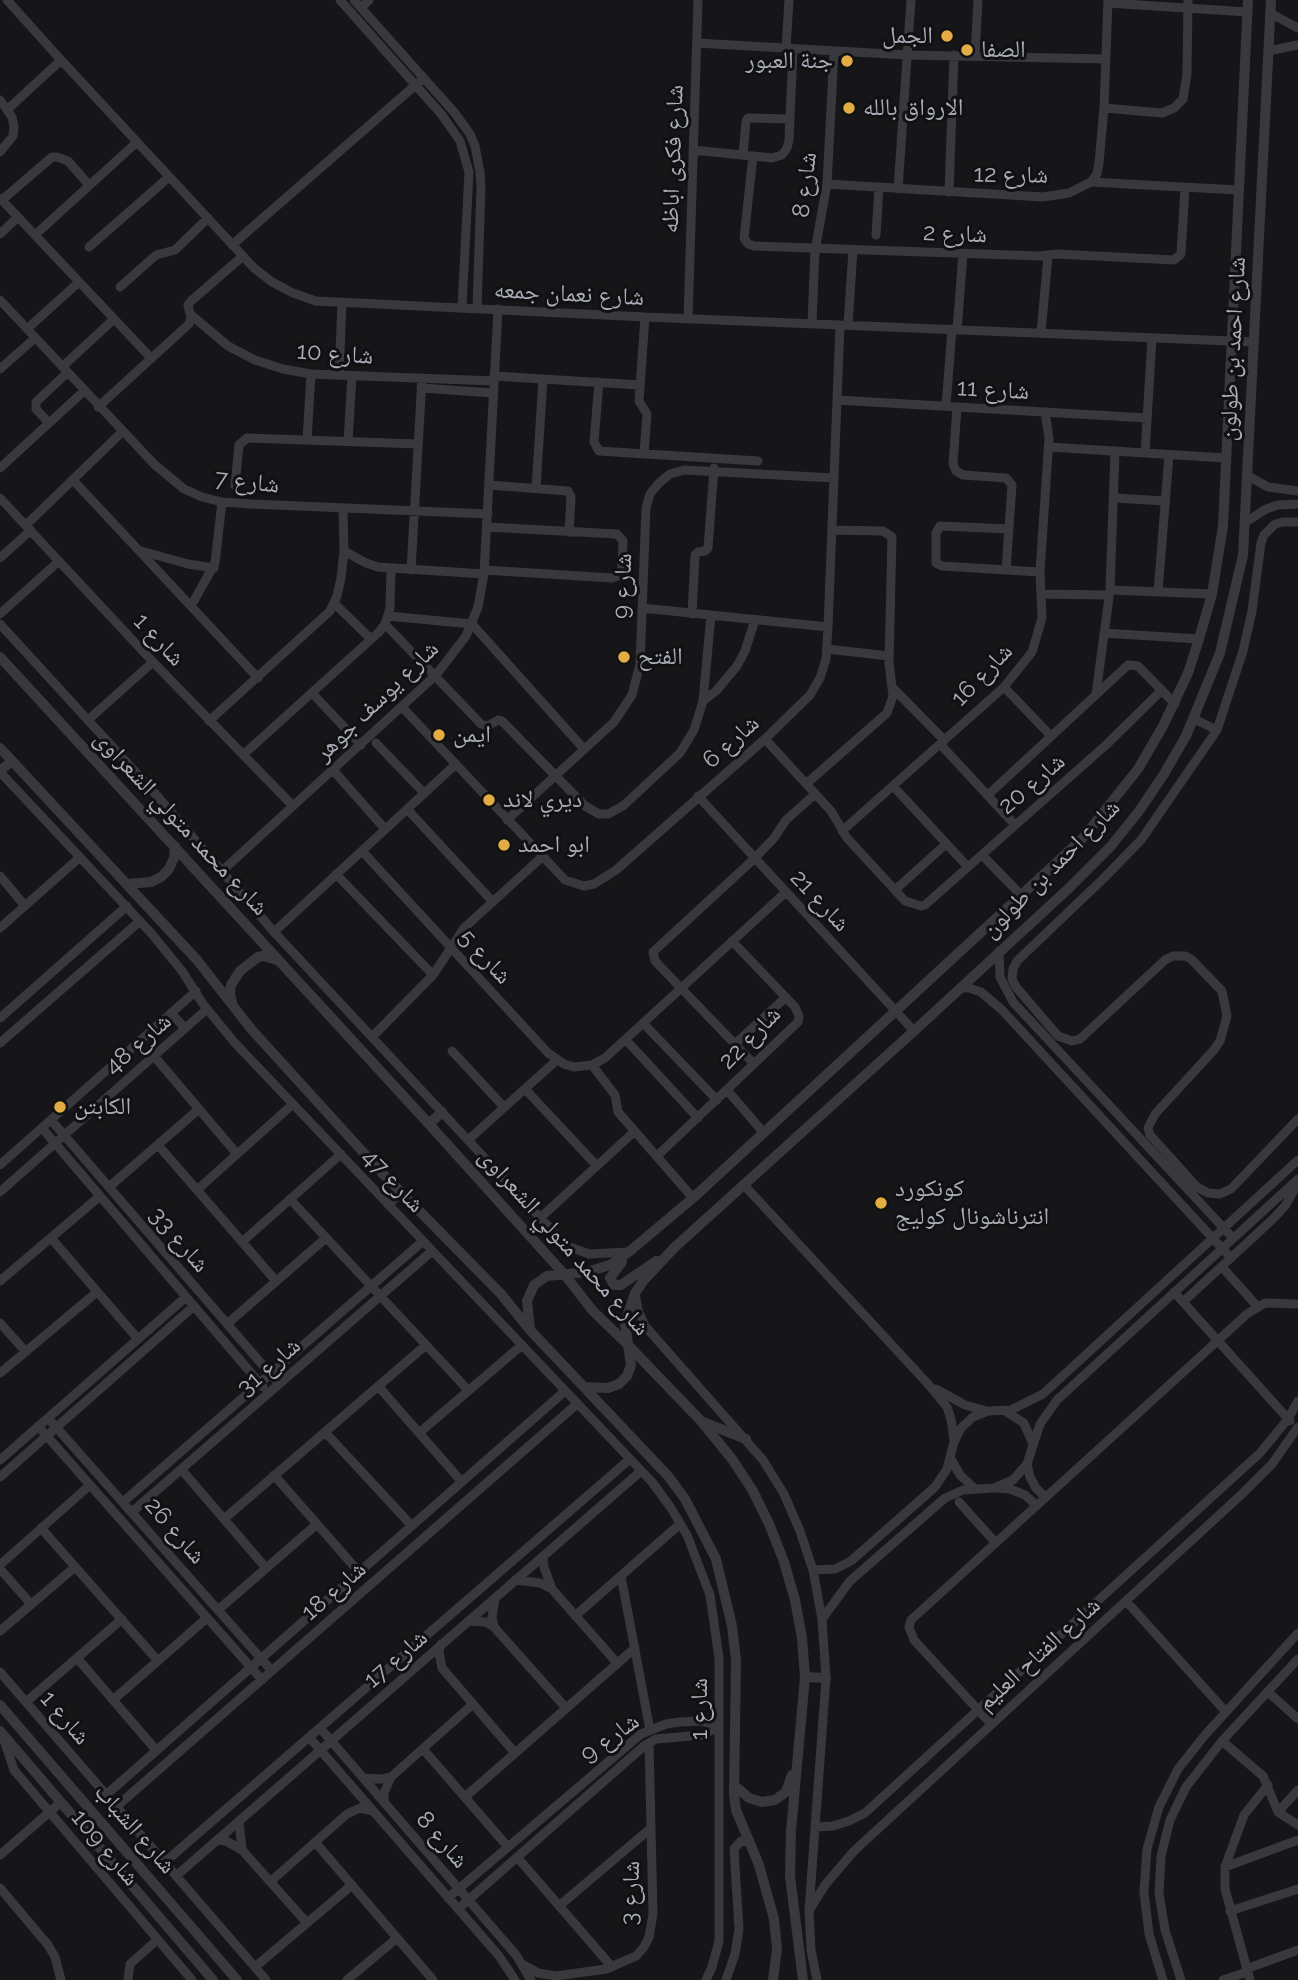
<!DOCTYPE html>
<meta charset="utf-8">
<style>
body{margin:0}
canvas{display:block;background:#161618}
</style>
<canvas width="1298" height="1980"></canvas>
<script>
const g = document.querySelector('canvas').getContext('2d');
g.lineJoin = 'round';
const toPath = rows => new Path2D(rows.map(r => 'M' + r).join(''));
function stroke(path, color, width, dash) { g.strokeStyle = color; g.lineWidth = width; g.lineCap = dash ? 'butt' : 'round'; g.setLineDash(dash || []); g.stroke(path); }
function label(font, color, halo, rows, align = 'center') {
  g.font = font + ' Raleway,"Noto Naskh Arabic",sans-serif'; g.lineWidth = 6; g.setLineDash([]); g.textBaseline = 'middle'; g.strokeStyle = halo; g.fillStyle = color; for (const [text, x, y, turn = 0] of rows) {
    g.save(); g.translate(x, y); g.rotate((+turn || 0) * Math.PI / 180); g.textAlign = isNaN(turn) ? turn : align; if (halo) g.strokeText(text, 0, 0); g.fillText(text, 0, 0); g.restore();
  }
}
const minor = toPath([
 [7,0,61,60,254,268,272,282,293,293,316,301,645,317,1254,342],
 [340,0,442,115,460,141,469,172,462,307],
 [354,0,454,112,470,134,475,146,480,172,481,187,477,308],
 [1108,3,1248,12],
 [361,8,369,0],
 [1270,13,1298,28],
 [697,43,907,55,1106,59],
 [786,49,789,0],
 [1268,51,1298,45],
 [975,55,978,0],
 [0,100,12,117,14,127,13,136,0,152],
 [1104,108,1162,113,1174,108,1183,99,1187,74,1188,0],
 [8,109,61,60],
 [693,150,772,158,782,155,787,148,789,140,793,49],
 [743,155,746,121,748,118,790,119],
 [753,156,744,238,748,244,754,246,1039,256,1057,254,1174,260,1181,254,1185,188],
 [1091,182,1238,190],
 [827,184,1043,197,1069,193,1091,182,1097,174,1099,163,1104,108,1108,0],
 [898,189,911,0],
 [949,192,954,55],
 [0,198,151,358],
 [2,200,52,157,57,157,68,161,89,185],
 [0,234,18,217],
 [35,235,137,142],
 [876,235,879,187],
 [232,245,419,82],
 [89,247,169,177],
 [120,287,156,255,175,250,208,218],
 [0,300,154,464,184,489,202,497,222,502,252,504,488,514],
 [190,314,228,346,255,360,283,369,311,374,494,381],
 [688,319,698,0],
 [812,323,815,250,827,184,834,51],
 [848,325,853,250],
 [27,329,79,282],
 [957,330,963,254],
 [1041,333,1048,256],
 [62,367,114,319],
 [0,369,35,338],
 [339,375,342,303],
 [494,376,640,385],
 [599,382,594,442,599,451,758,461],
 [421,388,493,393],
 [837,400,1147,418],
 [946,406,952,329],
 [98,407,189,324,191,318,188,305,191,301,243,256],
 [957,407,953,464,956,471,963,475,1006,478,1012,485,1006,570],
 [49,423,36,409,36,402,67,373],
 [307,440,311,374],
 [348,441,352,376],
 [1049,447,1225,458],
 [1145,453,1152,338],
 [644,454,647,414,639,401,645,317],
 [0,468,84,391],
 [1248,476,1268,487,1298,491],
 [73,480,258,678],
 [489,485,568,491,571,497,569,532],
 [235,486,239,445,247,438,418,444],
 [536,488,543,379],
 [0,498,153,662,293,806],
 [1114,498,1166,501],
 [1246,522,1266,509,1278,505,1298,504],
 [1298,522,1283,522,1275,524,1264,535,1261,543,1252,611,1243,651,1217,730,1141,840,1103,879,1017,961,1013,969,1012,979,1016,987,1058,1036,1072,1041,1080,1039,1165,960,1173,956,1185,956,1191,959,1222,991,1227,1016,1220,1041,1213,1051,1155,1114,1148,1128,1150,1135,1197,1187,1208,1193,1220,1194,1231,1189,1298,1119],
 [26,525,122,432],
 [1009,529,940,526,936,533,936,563,942,566,1040,572],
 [141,551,188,564,214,568],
 [344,551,366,563,378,567,484,574],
 [0,558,31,530],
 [411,570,422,378],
 [484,570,612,578,618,576,622,569,623,541,617,534,487,527],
 [1110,590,1212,594],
 [1158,592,1169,455],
 [1042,594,1108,595],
 [334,603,371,639],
 [191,606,215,563,222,502],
 [642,608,828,627],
 [0,614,59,561],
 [692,614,695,555,698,552,705,551,708,548,714,468],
 [388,616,472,624,584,749],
 [0,624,152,790,274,932,561,1240,570,1247,589,1254,628,1252],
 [385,624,481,724,488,726,498,720,502,721,585,806,599,814,608,814,623,806,680,753,694,730,703,701,711,615],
 [1104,633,1199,639],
 [827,649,889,656],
 [892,687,944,740],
 [1004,687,1051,736],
 [312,693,361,745],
 [1096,694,1110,590,1115,451],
 [703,701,716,691,737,666,745,651,755,620],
 [402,707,565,880,584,886,594,884,616,870,765,739,810,695,820,678,826,659,828,627,840,325],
 [1194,719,1217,730],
 [88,720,153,662],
 [209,721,330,611,337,596,341,578,344,551,343,508],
 [765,739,831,811,847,838,905,901,921,906,925,905,1106,745,1162,690],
 [376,743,424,793],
 [940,744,1015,825],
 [243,755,379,632,385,624,390,608,391,568],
 [333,770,385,829],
 [0,772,151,933,182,971,203,1004,235,1043,652,1482,671,1508,687,1535,710,1595,719,1658,719,1941,712,1967,706,1980],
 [806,784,887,713,893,696,889,663,892,537,883,531,832,530],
 [893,786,968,867],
 [988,795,1128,665,1138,666,1175,704],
 [698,796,914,1031],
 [407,809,493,902],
 [507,820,614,722,632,695,640,664,646,508,650,494,659,483,670,474,684,470,834,478],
 [842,831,1004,687,1032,652,1042,618,1040,572,1049,438,1045,412],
 [362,851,548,1053,564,1064,574,1067,592,1065,605,1058,786,892],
 [982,855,1022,896],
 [222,871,436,675,466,636,478,607,484,574,498,309],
 [336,874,433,975],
 [0,876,25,906],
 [895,890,946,844],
 [0,928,79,858],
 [274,932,456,764],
 [999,951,1000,977,1013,1002,1233,1238],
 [960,988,969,988,981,992,1002,1010,1231,1258],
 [171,1013,185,1028],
 [0,1018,127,906],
 [643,1023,717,1100],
 [372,1037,433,975,464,928,542,857],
 [626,1040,698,1118],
 [0,1043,140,921],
 [735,1044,786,997],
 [452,1051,504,1107],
 [154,1056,237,1154],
 [754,1064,655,961,653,952,755,858,774,838,786,820,815,794],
 [592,1065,615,1095,618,1112,693,1198],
 [525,1089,597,1166],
 [727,1090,764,1133],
 [51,1120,279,1384],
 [42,1128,263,1387],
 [468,1140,557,1060],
 [158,1145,276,1281],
 [657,1156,798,1022,799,1016,795,1007,732,941],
 [0,1165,196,991],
 [744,1185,928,1384,947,1407,951,1419,954,1441],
 [109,1187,199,1109],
 [197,1190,293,1104],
 [0,1192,207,1009],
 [290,1199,468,1390],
 [540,1218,635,1131],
 [51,1238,138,1339],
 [242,1242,341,1154],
 [1222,1267,1257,1306],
 [0,1281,100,1196],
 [1174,1292,1290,1421],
 [635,1293,638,1310,645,1326,763,1460,784,1494,800,1531,813,1570,822,1619,826,1678,809,1910,811,1950,817,1980],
 [1183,1302,1273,1219,1285,1206,1298,1183],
 [0,1323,26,1352],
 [227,1324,326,1238],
 [0,1373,97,1292],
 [378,1386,462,1482],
 [936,1389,965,1405,987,1411],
 [1005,1411,1024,1423,1032,1442],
 [48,1418,272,1671],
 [38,1426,262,1680],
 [325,1432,412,1526],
 [419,1433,522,1345],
 [951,1459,960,1475,974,1488],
 [0,1460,186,1297],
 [1027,1464,1030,1477,1036,1488,1045,1497],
 [181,1469,266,1568],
 [274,1475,359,1572],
 [0,1477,194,1306],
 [996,1488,1010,1489,1025,1495,1036,1505],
 [123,1502,423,1241],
 [959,1502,995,1542],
 [132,1512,432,1251],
 [224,1519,426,1345],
 [41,1528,158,1661],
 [543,1556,544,1567,552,1589,617,1663],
 [0,1565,90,1485],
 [0,1569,31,1604],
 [813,1570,835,1569,851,1561,935,1487,947,1469,954,1442,961,1428,973,1417,988,1411,1011,1410,1043,1394,1298,1160],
 [621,1576,650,1730],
 [515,1580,540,1583,552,1589],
 [1126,1601,1226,1712],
 [218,1610,317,1524],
 [575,1616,680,1524],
 [822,1619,850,1581,945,1498,963,1490,994,1488,1013,1480,1027,1464,1040,1424,1057,1400,1298,1179],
 [468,1621,486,1622,494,1627,566,1708],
 [494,1627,492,1617,495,1598],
 [0,1631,75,1567],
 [441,1644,439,1652,442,1668,515,1753],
 [77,1658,156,1750],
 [0,1672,266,1980],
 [1268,1692,1298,1719],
 [113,1700,207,1618],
 [26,1702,122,1619],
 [991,1724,914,1640,909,1627,911,1620,1247,1314,1265,1303,1298,1304],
 [320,1728,516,1955,531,1980],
 [2,1734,14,1770,192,1980],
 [309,1737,499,1956,515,1980],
 [1222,1741,1263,1776,1278,1812,1298,1825],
 [423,1749,508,1847],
 [363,1778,382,1779,391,1777],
 [106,1795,565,1391],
 [465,1797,635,1648],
 [384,1801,384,1793,391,1777,473,1704],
 [116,1807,577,1404],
 [1278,1812,1298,1790],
 [239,1821,242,1850],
 [815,1827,833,1826,849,1821,865,1813,1260,1453,1288,1419,1298,1401],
 [217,1840,226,1841,242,1850,307,1923],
 [315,1842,433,1980],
 [0,1855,61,1802],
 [517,1857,612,1967],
 [165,1862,630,1459],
 [1225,1867,1298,1840],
 [176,1876,641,1471],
 [270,1882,347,1814,360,1808,373,1811],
 [0,1888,48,1945,55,1957,61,1980],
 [448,1898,641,1734,666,1724,679,1722,702,1721,719,1727],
 [559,1906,651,1828],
 [458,1909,644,1746,656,1739,702,1735,719,1727],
 [810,1909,825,1885,854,1851,1242,1494,1272,1464,1298,1427],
 [1230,1911,1298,1889],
 [522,1964,538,1973,556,1976,606,1969,636,1956,644,1947,649,1937,653,1914,649,1743],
 [255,1967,352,1885],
 [1246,1969,1298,1950],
 [128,1980,130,1964,157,1940],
 [347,1980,397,1938],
 [726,1980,735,1954,739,1929,734,1849,741,1841,749,1842,751,1845],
 [1163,1980,1149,1934,1144,1892,1147,1849,1159,1807,1178,1769,1205,1735,1298,1633],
 [1181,1980,1165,1930,1159,1893,1161,1856,1170,1820,1186,1787,1222,1741,1298,1659],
 [1223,1980,1247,1972],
 [1250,1980,1225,1889,1225,1867,1244,1815,1268,1785]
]);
const tertiary = toPath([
 [0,657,429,1124,564,1274,593,1311,627,1344,701,1421,732,1459,753,1491,770,1526,784,1562,795,1600,802,1638,805,1677,791,1831,790,1876,803,1980],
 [0,748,197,960,252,1030,382,1173,501,1294,530,1330,668,1476,685,1499,716,1559,732,1626,736,1660,734,1795,736,1810,759,1865,774,1919,777,1949,773,1980],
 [0,771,12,761],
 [127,884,151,882,161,877,169,869,174,858,175,846],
 [232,1003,230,993,231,985,240,971,258,957,263,956,277,960],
 [429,1124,442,1112],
 [388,1204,401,1193],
 [622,1262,610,1278,614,1285,621,1285,656,1261],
 [530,1330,527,1301,534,1285,547,1276,587,1272,610,1265,630,1251,693,1198,1082,839,1138,769,1163,726,1188,673,1199,639,1212,594,1223,526,1248,0],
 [584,1387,608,1388,619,1384,627,1376,631,1365,625,1323,635,1293,644,1280,675,1247,914,1031,1067,890,1111,846,1139,811,1164,774,1186,736,1220,653,1243,555,1271,0],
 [703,1422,746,1439],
 [805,1677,826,1678],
 [0,1705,237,1980],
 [0,1731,213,1980],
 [734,1785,749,1798,762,1802,775,1800,786,1792,792,1775]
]);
const markers = [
 [947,36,7,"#e3ad43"],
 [967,50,7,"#e3ad43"],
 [847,61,7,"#e3ad43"],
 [849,108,7,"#e3ad43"],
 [624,657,7,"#e3ad43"],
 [439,735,7,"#e3ad43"],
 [489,800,7,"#e3ad43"],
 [504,845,7,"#e3ad43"],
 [60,1107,7,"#e3ad43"],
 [881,1203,7,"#e3ad43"]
];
const poiNames = [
 ["الجمل",933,36,"right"],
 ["الصفا",981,50],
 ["جنة العبور",833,61,"right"],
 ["الارواق بالله",863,108],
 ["الفتح",638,657],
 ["ايمن",453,735],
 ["ديري لاند",503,800],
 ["ابو احمد",518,845],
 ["الكابتن",74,1107],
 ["كونكورد",895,1189],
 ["انترناشونال كوليج",895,1217]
];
const streetNames = [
 ["شارع فكرى اباظه",673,159,-88],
 ["شارع 12",1011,175,1],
 ["شارع 8",805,185,-83],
 ["شارع 2",955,234,2],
 ["شارع نعمان جمعه",569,294,3],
 ["شارع احمد بن طولون",1233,349,-87],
 ["شارع 10",335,354,4],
 ["شارع 11",993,390,3],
 ["شارع 7",247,482,6],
 ["شارع 9",623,586,-88],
 ["شارع 1",159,640,47],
 ["شارع 16",982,675,-46],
 ["شارع يوسف جوهر",377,701,-44],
 ["شارع 6",731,742,-42],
 ["شارع 20",1032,784,-41],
 ["شارع محمد متولي الشعراوى",181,823,47],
 ["شارع احمد بن طولون",1051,869,-45],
 ["شارع 21",820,901,47],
 ["شارع 5",485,957,47],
 ["شارع 22",750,1038,-46],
 ["شارع 48",138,1044,-41],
 ["شارع 47",393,1181,46],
 ["شارع 33",179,1240,49],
 ["شارع محمد متولي الشعراوى",564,1242,48],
 ["شارع 31",269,1367,-41],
 ["شارع 26",175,1531,49],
 ["شارع 18",334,1591,-41],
 ["شارع الفتاح العليم",1039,1654,-42],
 ["شارع 17",396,1659,-41],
 ["شارع 1",700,1709,-90],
 ["شارع 1",65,1718,49],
 ["شارع 9",610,1738,-36],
 ["شارع الشباب",135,1829,49],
 ["شارع 8",442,1840,49],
 ["شارع 109",105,1848,50],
 ["شارع 3",631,1893,-88]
];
stroke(minor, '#38383d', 9);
stroke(tertiary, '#38383d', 10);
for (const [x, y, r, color] of markers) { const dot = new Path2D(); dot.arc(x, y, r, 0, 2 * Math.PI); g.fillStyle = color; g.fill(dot); stroke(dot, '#111113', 2.5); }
label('24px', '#a9adb7', '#111113', poiNames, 'left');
label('24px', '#a9adb7', '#111113', streetNames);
</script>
